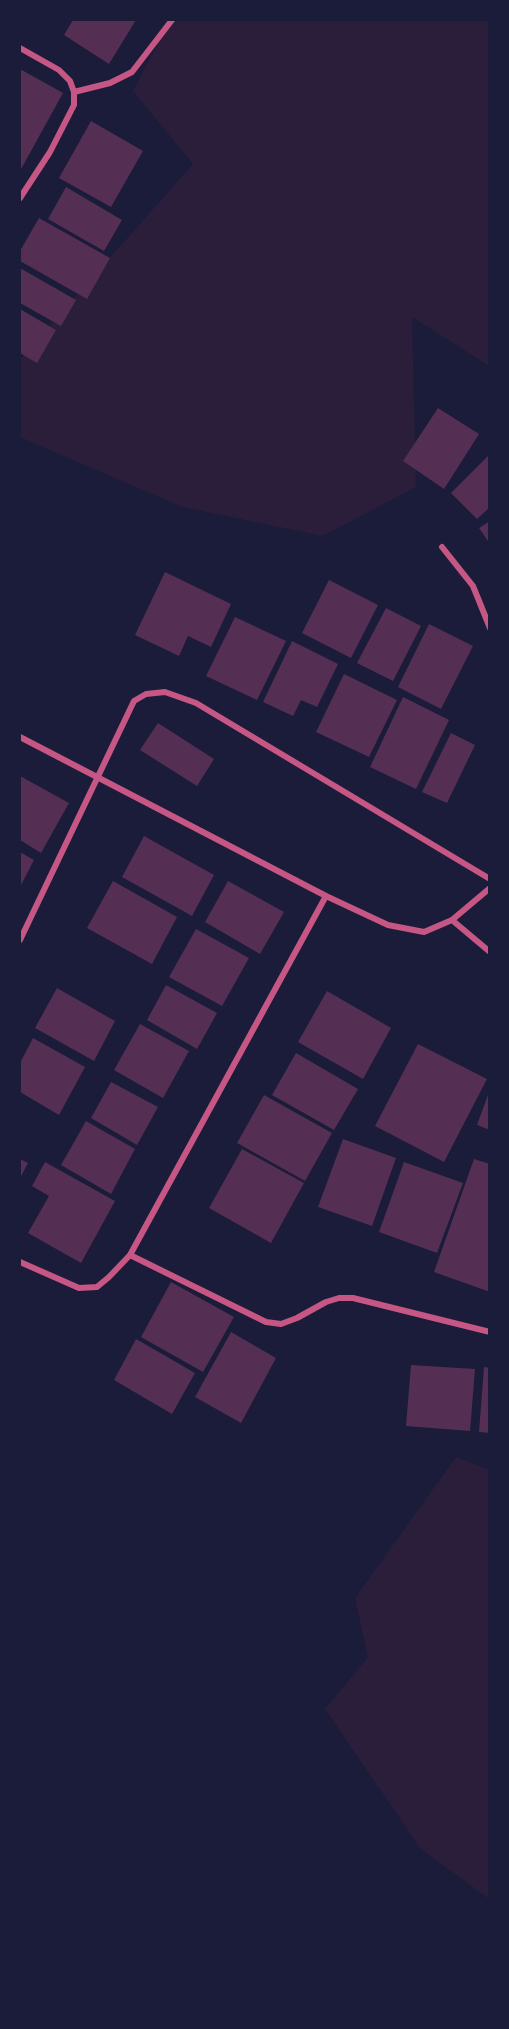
<!DOCTYPE html>
<style>
body{margin:0}
#map{position:relative;width:509px;height:2029px;overflow:hidden;background:#1b1b3a;font-family:Poppins,sans-serif}
canvas{display:block}
.frame{position:absolute;inset:0;border:21px solid #1b1b3a;pointer-events:none}
</style>
<div id="map">
<canvas width="509" height="2029"></canvas>
<div class="frame"></div>
</div>
<script>
const g = document.querySelector('canvas').getContext('2d');
g.lineJoin = 'round';
function fillPath(path, color) { g.fillStyle = color; g.fill(path, 'evenodd'); }
const toPath = rows => new Path2D(rows.map(r => 'M' + r).join(''));
function stroke(path, color, width, dash) { g.strokeStyle = color; g.lineWidth = width; g.lineCap = dash ? 'butt' : 'round'; g.setLineDash(dash || []); g.stroke(path); }
const green = toPath([
 [170,20,489,20,489,366,412,317,416,487,323,536,182,507,20,437,20,359,193,164,133,91],
 [456,1457,489,1470,489,1899,420,1848,325,1709,368,1657,355,1598]
]);
const building = toPath([
 [73,20,136,20,109,64,64,35],
 [20,69,63,93,20,171],
 [91,121,143,151,111,207,59,178],
 [66,187,122,220,104,251,48,219],
 [39,218,110,258,87,299,20,261,20,251],
 [20,268,76,300,61,326,20,303],
 [20,309,56,330,37,363,20,353],
 [438,408,479,434,444,489,403,461],
 [490,454,490,507,477,519,451,493],
 [490,521,490,544,479,528],
 [165,572,231,604,211,647,188,636,179,656,135,635],
 [329,580,378,605,351,658,302,633],
 [386,608,421,626,393,681,357,663],
 [235,617,286,641,257,700,206,676],
 [429,624,473,646,441,709,398,687],
 [292,641,338,664,317,707,301,700,293,716,263,702],
 [344,674,397,700,369,757,316,732],
 [403,697,449,720,416,789,370,767],
 [158,723,214,759,197,786,140,750],
 [451,733,475,745,447,803,422,792],
 [20,776,69,803,41,853,20,840],
 [144,836,214,875,192,916,122,877],
 [20,852,34,860,20,887],
 [113,881,177,917,152,964,87,928],
 [228,881,284,912,260,954,205,922],
 [196,929,249,958,222,1006,169,977],
 [166,985,217,1013,197,1049,147,1020],
 [57,988,115,1021,94,1061,35,1028],
 [327,991,391,1028,363,1079,298,1042],
 [140,1024,189,1051,163,1098,114,1070],
 [33,1038,85,1067,59,1115,20,1092,20,1063],
 [418,1044,487,1079,444,1162,375,1126],
 [296,1053,358,1089,334,1130,272,1095],
 [111,1082,158,1107,137,1145,91,1118],
 [489,1092,490,1092,490,1130,477,1125],
 [264,1095,332,1133,305,1181,237,1143],
 [86,1121,135,1149,111,1194,61,1165],
 [343,1139,396,1158,372,1226,318,1207],
 [242,1149,304,1183,271,1243,209,1208],
 [20,1159,28,1163,20,1178],
 [474,1159,490,1164,490,1292,434,1272],
 [45,1162,115,1201,81,1263,28,1233,49,1196,32,1186],
 [404,1162,463,1183,437,1253,379,1232],
 [171,1282,234,1317,203,1372,141,1337],
 [231,1332,276,1358,241,1423,195,1397],
 [136,1339,195,1373,172,1414,114,1380],
 [411,1365,475,1369,470,1431,406,1426],
 [484,1367,490,1368,490,1433,479,1432]
]);
const minor = toPath([
 [20,48,59,70,70,81,74,92,74,105,50,152,20,198],
 [74,92,110,83,132,72,172,20],
 [442,547,473,586,490,628],
 [20,737,326,896,388,925,424,932,452,920,490,888],
 [452,920,490,952],
 [20,940,134,701,146,694,165,692,196,703,490,879],
 [130,1255,266,1322,281,1324,297,1318,326,1302,339,1298,353,1298,490,1332],
 [20,1262,79,1288,97,1287,109,1277,130,1255,326,896]
]);
fillPath(green, '#2a1e3b');
fillPath(building, '#542f53');
stroke(minor, '#c65784', 6);
</script>
